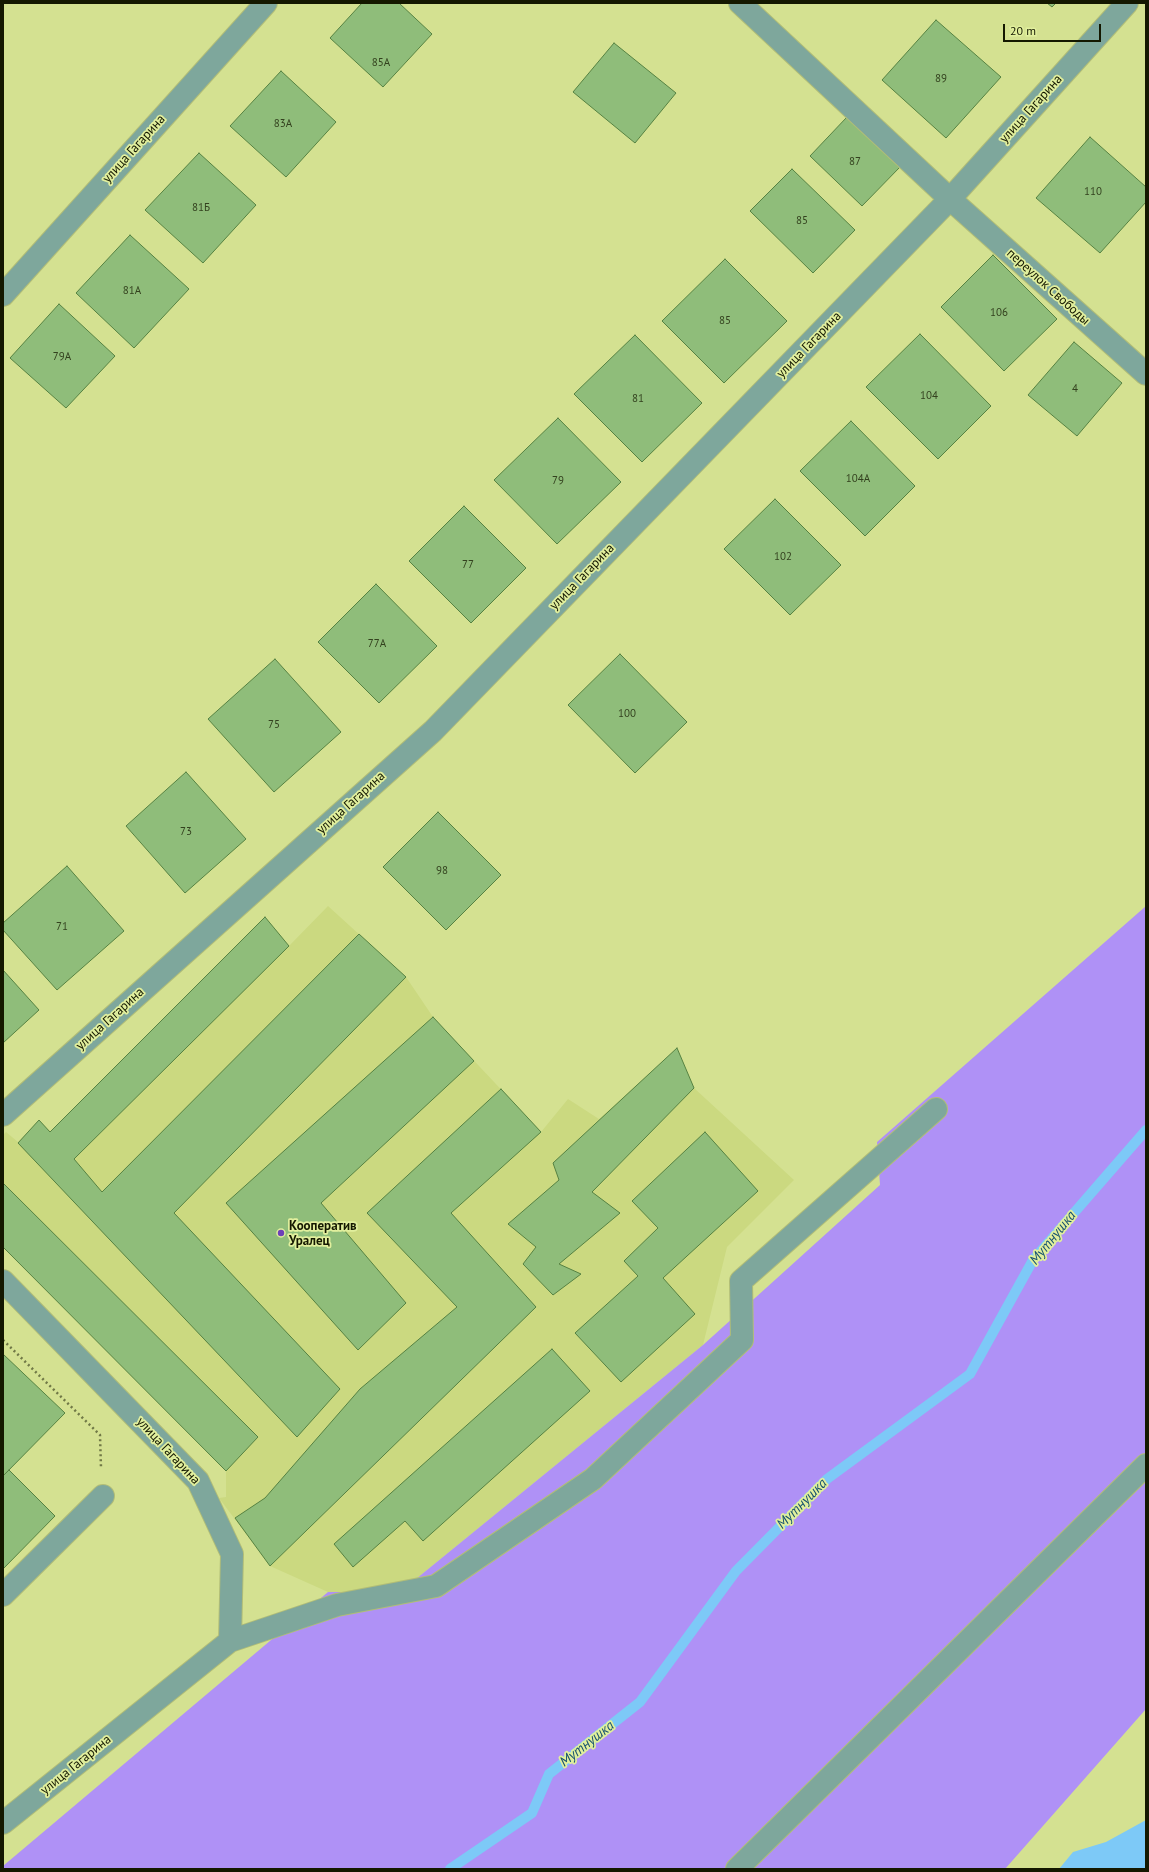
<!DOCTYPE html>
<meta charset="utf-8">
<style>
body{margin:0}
#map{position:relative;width:1149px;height:1872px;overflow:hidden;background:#d4e191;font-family:"PT Sans",sans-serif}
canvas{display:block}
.frame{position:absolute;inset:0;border:4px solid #141800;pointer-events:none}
.scale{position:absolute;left:1003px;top:24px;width:98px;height:18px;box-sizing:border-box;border:2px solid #141800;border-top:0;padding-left:5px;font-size:12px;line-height:14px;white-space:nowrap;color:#141800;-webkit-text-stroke:3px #e1ef9d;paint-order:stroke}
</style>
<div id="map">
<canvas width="1149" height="1872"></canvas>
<div class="frame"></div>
<div class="scale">20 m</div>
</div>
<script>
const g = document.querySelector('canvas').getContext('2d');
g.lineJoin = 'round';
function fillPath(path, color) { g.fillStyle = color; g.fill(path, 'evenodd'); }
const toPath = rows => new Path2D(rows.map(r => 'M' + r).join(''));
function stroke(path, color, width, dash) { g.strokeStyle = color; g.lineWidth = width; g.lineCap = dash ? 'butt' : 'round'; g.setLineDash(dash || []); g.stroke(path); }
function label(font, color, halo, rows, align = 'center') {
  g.font = font + ' "PT Sans",sans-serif'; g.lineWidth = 3.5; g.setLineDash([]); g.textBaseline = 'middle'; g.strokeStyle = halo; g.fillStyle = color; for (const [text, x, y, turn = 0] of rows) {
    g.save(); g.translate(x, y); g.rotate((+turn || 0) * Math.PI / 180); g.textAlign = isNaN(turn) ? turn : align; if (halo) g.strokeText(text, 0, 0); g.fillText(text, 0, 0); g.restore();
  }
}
const built = toPath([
 [328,906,406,977,433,1017,541,1132,568,1099,599,1119,677,1048,694,1088,794,1180,727,1247,703,1345,400,1592,328,1592,270,1566,219,1498,226,1497,226,1471,3,1247,3,1135,6,1132,18,1142,39,1120,51,1132,265,917,289,946]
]);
const green = toPath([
 [1146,906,1146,1709,1005,1869,3,1869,3,1866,328,1592,400,1592,703,1345,880,1185,877,1142]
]);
const water = toPath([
 [1146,1820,1146,1869,1059,1869,1073,1852,1106,1842]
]);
const stream = toPath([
 [450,1869,532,1813,549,1774,640,1702,736,1571,827,1479,970,1374,1033,1260,1146,1130]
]);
const building = toPath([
 [362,3,399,3,432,34,383,87,330,38,362,3],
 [1047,3,1056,3,1052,7,1047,3],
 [936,20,1001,77,946,138,882,80,936,20],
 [614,43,676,93,635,143,573,92,614,43],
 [281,71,336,122,286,177,230,126,281,71],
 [847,117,900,167,862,206,810,156,847,117],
 [1090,137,1146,187,1146,202,1100,253,1036,198,1090,137],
 [199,153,256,205,203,263,145,210,199,153],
 [792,169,855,230,813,273,750,211,792,169],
 [130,235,189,289,134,348,76,293,130,235],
 [993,255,1057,319,1004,371,941,307,993,255],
 [725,259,787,321,724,383,662,321,725,259],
 [59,304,115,356,66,408,10,358,59,304],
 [920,334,991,406,938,459,866,387,920,334],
 [635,335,702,403,642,462,574,394,635,335],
 [1074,342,1122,383,1077,436,1028,395,1074,342],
 [558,418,621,482,557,544,494,480,558,418],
 [851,421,915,486,865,536,800,471,851,421],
 [775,499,841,565,790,615,724,549,775,499],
 [464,506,526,568,471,623,409,561,464,506],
 [376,584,437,646,379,703,318,642,376,584],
 [620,654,687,722,635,773,568,705,620,654],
 [275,659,341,732,274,792,208,719,275,659],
 [186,772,246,839,185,893,126,826,186,772],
 [438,812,501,875,446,930,383,867,438,812],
 [67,866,124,931,57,990,3,930,3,923,67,866],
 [265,917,289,946,74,1159,102,1192,359,934,406,977,174,1213,340,1389,297,1437,18,1143,39,1120,50,1132,265,917],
 [3,970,39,1010,3,1043,3,970],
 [433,1017,474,1061,321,1203,406,1303,358,1350,226,1203,433,1017],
 [677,1048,694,1088,592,1192,620,1213,559,1264,581,1274,553,1295,523,1264,536,1247,508,1224,559,1180,553,1163,677,1048],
 [501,1089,541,1132,451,1213,536,1307,270,1566,235,1518,265,1498,360,1389,457,1307,367,1213,501,1089],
 [705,1132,758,1191,663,1278,695,1314,621,1382,575,1333,638,1276,624,1261,658,1228,632,1201,705,1132],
 [3,1183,258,1437,226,1471,3,1247,3,1183],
 [552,1349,590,1391,423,1541,405,1521,353,1567,334,1544,552,1349],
 [3,1354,65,1413,3,1476,3,1354],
 [9,1470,55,1516,3,1569,3,1476,9,1470]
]);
const path = toPath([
 [3,1340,100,1435,101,1468]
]);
const minor = toPath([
 [740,3,950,199,1146,374],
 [3,295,266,3],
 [3,1115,433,731,950,199,1127,3],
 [3,1281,198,1481,232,1554,230,1641,3,1823],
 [3,1595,103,1496],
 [230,1641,337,1605,436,1586,593,1479,742,1340,741,1281,936,1109],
 [737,1869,1146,1465]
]);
const markers = [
 [281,1233,4,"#6d40b8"]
];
const numberNames = [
 ["85А",381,63],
 ["89",941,79],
 ["83А",283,124],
 ["87",855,162],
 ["110",1093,192],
 ["81Б",201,208],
 ["85",802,221],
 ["81А",132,291],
 ["106",999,313],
 ["85",725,321],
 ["79А",62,357],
 ["4",1075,389],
 ["104",929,396],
 ["81",638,399],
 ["104А",858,479],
 ["79",558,481],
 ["102",783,557],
 ["77",468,565],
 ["77А",377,644],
 ["100",627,714],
 ["75",274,725],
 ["73",186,832],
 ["98",442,871],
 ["71",62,927]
];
const streetNames = [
 ["улица Гагарина",1031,109,-48],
 ["улица Гагарина",134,149,-48],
 ["переулок Свободы",1048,287,42],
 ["улица Гагарина",809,345,-46],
 ["улица Гагарина",582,577,-46],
 ["улица Гагарина",351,803,-42],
 ["улица Гагарина",110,1019,-42],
 ["улица Гагарина",168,1451,47],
 ["улица Гагарина",76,1765,-39]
];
const poiNames = [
 ["Кооператив",289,1226],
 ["Уралец",289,1241]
];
const waterNames = [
 ["Мутнушка",1053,1238,-51],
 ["Мутнушка",802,1504,-45],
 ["Мутнушка",587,1744,-38]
];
fillPath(built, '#cbd980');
fillPath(green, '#af91f6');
fillPath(water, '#7dc9f7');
stroke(stream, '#7dc9f7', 10);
fillPath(building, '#8fbd7a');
stroke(building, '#568242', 1);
stroke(minor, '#b1bd77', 24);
stroke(path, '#707846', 2.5, [2, 3]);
stroke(minor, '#7ea79c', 22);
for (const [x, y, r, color] of markers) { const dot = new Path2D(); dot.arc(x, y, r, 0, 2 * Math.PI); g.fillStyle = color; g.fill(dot); stroke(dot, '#e1ef9d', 1.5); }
label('11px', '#33411e', null, numberNames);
label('13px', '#141800', '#e1ef9d', streetNames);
label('bold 13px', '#141800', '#e1ef9d', poiNames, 'left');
label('italic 14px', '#13506f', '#e1ef9d', waterNames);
</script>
